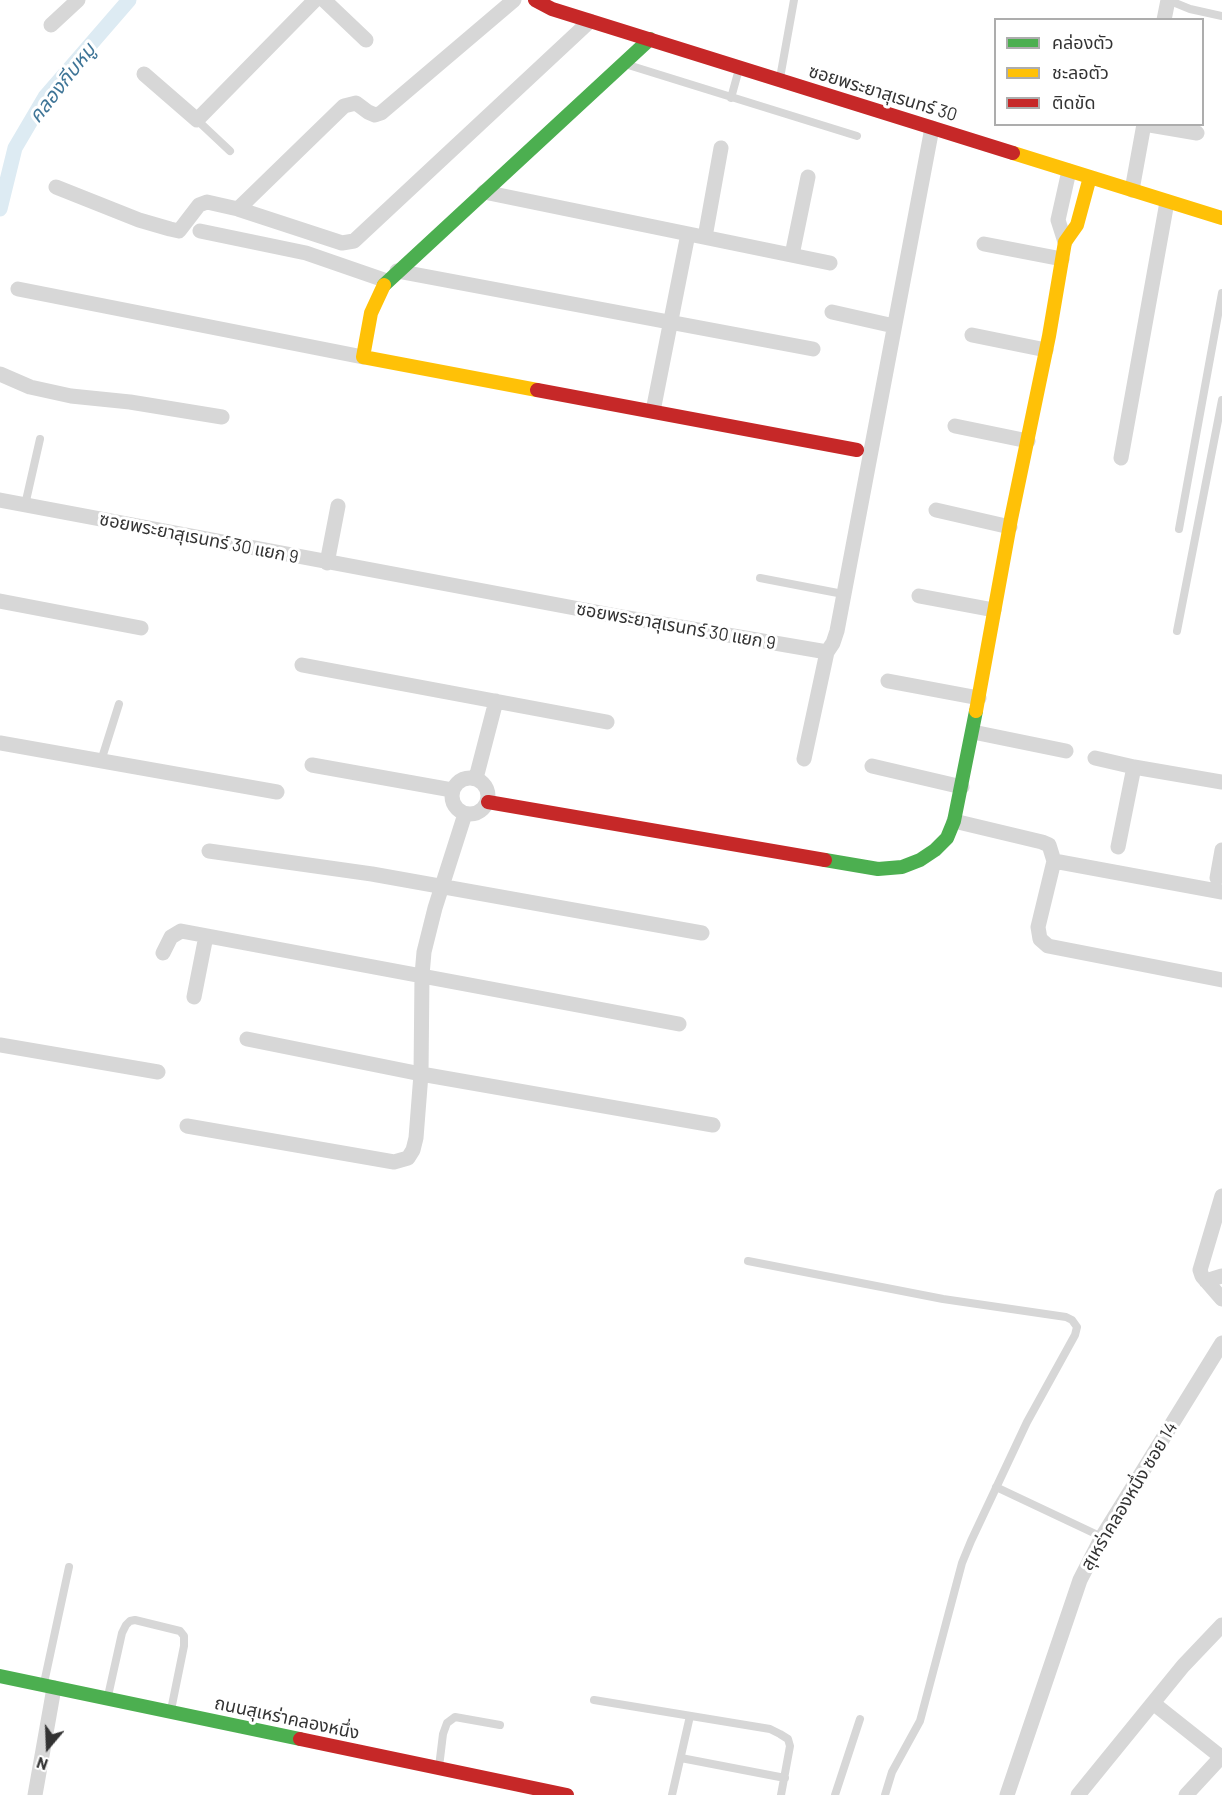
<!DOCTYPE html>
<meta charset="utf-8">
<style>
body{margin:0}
#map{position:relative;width:1222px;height:1795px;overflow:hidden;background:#fff;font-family:Barlow,"Noto Sans Thai",sans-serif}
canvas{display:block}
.legend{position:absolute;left:994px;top:18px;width:210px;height:108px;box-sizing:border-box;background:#fff;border:2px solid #adadad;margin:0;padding:8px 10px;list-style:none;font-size:18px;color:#333}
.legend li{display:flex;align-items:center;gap:12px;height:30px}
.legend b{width:30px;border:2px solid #adadad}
.north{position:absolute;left:18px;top:1717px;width:60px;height:60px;-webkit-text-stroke:4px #fff;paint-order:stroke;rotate:199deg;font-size:16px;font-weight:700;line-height:24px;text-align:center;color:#333}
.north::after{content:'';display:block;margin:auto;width:21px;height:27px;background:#333;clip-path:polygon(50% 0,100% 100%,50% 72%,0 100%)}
</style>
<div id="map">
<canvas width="1222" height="1795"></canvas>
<ul class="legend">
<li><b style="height:8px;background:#4caf50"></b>คล่องตัว</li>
<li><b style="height:8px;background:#ffc107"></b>ชะลอตัว</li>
<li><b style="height:8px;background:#c62828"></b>ติดขัด</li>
</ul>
<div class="north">N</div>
</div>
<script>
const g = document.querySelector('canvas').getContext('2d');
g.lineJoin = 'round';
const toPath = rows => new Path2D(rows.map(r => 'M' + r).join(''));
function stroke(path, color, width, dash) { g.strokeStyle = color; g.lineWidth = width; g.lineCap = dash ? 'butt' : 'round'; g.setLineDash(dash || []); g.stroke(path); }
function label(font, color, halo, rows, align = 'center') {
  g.font = font + ' Barlow,"Noto Sans Thai",sans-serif'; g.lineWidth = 6; g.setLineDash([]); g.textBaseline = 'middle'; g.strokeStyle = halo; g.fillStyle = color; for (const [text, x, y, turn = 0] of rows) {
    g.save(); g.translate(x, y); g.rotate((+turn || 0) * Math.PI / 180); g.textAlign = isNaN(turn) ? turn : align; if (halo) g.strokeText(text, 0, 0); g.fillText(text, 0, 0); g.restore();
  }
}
const canal = toPath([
 [0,209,15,148,45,97,129,0]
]);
const lane = toPath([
 [1168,0,1190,9,1222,16],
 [625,64,857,136],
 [780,78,794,0],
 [731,98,739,69],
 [197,120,230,151],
 [25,505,40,439],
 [1179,529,1222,293],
 [760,578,843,594],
 [1177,631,1222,400],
 [101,761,119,704],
 [748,1261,943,1299,1066,1317,1072,1320,1077,1327,1075,1335,1027,1422,971,1541,962,1563,920,1721,892,1772,885,1795],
 [996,1487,1102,1537],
 [44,1683,69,1567],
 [108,1696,122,1633,126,1625,130,1621,135,1620,180,1631,184,1636,184,1646,171,1710],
 [594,1700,770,1729,780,1734,788,1739,790,1746,781,1795],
 [681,1758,785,1778],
 [439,1767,443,1734,447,1723,455,1717,500,1725],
 [672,1795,690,1716],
 [835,1795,860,1719]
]);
const street = toPath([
 [324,0,366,40],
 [1164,20,1168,0],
 [51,25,78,0],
 [144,74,197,120,315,0],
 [56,187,139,220,170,229,179,231,199,205,207,202,238,209,342,243,354,241,590,21],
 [1132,190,1144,124,1197,133],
 [484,192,830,263],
 [238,209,344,106,356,103,368,112,375,115,381,113,514,0],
 [200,231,306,253,387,281],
 [705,237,721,148],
 [1065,242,1058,220,1069,171],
 [984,244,1062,259],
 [792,255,808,177],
 [397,271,813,349],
 [18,289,363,357],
 [832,312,894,326],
 [972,335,1046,350],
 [0,374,30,387,71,396,130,402,222,417],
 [653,411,688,234],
 [955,426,1028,441],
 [1121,458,1167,202],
 [0,500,617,616,827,652],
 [936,510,1010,527],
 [327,563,338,506],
 [919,596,994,610],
 [0,601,141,628],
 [302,665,607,722],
 [888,681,979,698],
 [973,732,1066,751],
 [0,743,277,792],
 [1095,758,1134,767,1222,782],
 [804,759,827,652,833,643,837,631,932,128],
 [312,765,452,790],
 [872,766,962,787],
 '452 796a18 18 0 1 1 36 0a18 18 0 1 1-36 0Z',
 [476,778,496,701],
 [954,821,1042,842,1049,845,1054,861,1038,927,1040,939,1048,946,1222,980],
 [1118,847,1134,767],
 [209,851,372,874,702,933],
 [1054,861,1222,892],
 [1217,878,1222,850],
 [163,953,171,937,181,931,679,1024],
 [194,997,206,936],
 [247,1039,421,1074,713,1125],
 [0,1045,158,1072],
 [187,1126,394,1162,408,1158,413,1150,416,1138,421,1074,422,975,424,952,435,908,465,814],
 [1222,1196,1200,1270,1202,1276,1222,1299],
 [1206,1281,1222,1276],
 [1153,1703,1221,1757],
 [35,1795,54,1688],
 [1007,1795,1080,1580,1102,1537,1222,1343],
 [1078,1795,1183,1666,1222,1625],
 [1186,1795,1222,1756]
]);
const fast = toPath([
 [384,285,650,39],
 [825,860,878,869,902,867,920,860,935,850,947,838,954,821,976,711],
 [0,1676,300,1739]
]);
const slow = toPath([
 [1013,153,1222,218],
 [384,285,371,313,363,357,537,390],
 [976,711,1011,519,1049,336,1065,242,1077,225,1090,177]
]);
const jam = toPath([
 [535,0,552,9,1013,153],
 [537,390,857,450],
 [488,802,825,860],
 [300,1739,567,1795]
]);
const streetNames = [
 ["ซอยพระยาสุเรนทร์ 30",883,93,17],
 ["ซอยพระยาสุเรนทร์ 30 แยก 9",199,538,11],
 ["ซอยพระยาสุเรนทร์ 30 แยก 9",676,626,10],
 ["สุเหร่าคลองหนึ่ง ซอย 14",1129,1496,-59],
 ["ถนนสุเหร่าคลองหนึ่ง",287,1718,12]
];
const waterNames = [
 ["คลองกีบหมู",62,83,-52]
];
stroke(canal, '#ddebf3', 15);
stroke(lane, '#d7d7d7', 8);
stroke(street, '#d7d7d7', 15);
stroke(fast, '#4caf50', 14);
stroke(slow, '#ffc107', 14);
stroke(jam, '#c62828', 14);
label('18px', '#333', '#fff', streetNames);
label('italic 20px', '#3f7597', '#fff', waterNames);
</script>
